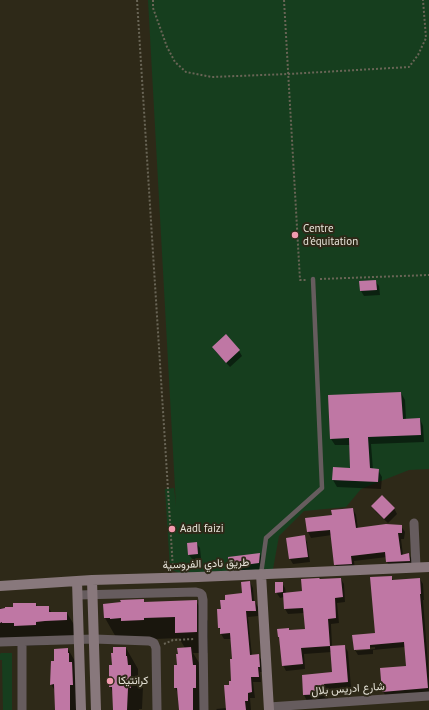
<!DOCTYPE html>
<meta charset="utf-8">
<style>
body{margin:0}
canvas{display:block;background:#2e2918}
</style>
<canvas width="429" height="710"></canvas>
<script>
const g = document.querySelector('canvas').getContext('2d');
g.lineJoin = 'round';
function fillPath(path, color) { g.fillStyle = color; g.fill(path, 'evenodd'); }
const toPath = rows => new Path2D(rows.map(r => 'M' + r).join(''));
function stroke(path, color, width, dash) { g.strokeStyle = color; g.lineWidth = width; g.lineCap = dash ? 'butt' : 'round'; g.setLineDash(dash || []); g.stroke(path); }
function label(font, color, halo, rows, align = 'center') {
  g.font = font + ' "PT Sans",Vazirmatn,sans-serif'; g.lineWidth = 4; g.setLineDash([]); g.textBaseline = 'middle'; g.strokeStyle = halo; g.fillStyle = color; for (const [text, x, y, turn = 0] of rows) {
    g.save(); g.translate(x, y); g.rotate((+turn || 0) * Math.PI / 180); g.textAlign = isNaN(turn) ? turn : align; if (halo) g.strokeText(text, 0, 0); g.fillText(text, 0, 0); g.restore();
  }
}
const green = toPath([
 [148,0,429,0,429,469,409,470,361,489,346,507,304,511,279,536,273,569,179,573,170,569,165,489,174,488,176,506],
 [1,653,12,653,12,710,3,710,2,660,0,660,0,654]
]);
const shadow = toPath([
 [375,281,379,286,380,295,364,296,361,291,360,282],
 [225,335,239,351,242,356,230,367,216,352,213,347],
 [401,393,405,400,406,419,420,419,423,426,424,442,371,444,373,470,378,470,382,477,381,489,337,487,333,480,351,469,350,445,335,445,331,439],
 [373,506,394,508,397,514,388,523,376,512],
 [353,509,356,515,358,529,401,526,405,532,404,539,401,539,403,555,409,554,412,560,413,567,391,568,387,562,387,557,354,561,355,570,339,570,335,564,332,535,311,538,308,532,306,519,333,516],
 [304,536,307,542,310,562,293,564,290,559,287,539],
 [196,543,200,548,201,559,193,560,189,555],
 [260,554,263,559,261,569,233,572,230,566],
 [391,577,394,581,420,579,423,584,424,600,423,600,429,676,429,693,386,697,383,691,381,669,407,667,405,647,373,650,373,654,358,655,355,650,354,636,376,634,372,578],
 [375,647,375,649,356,651,356,649],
 [341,579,344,584,345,602,337,603,339,623,331,624,332,647,345,646,348,652,351,687,327,689,328,699,307,701,304,695,303,676,334,673,332,652,304,654,305,669,286,671,283,665,281,641,279,637,278,630,289,631,306,630,304,613,288,614,285,609,284,597,280,598,276,592,282,583,285,588,286,594,303,592],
 [250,582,253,588,254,602,255,602,258,607,258,616,248,617,252,656,259,656,262,661,262,672,260,672,261,682,253,682,255,698,250,698,251,710,217,710,216,709,226,708,231,685,232,682,233,660,231,639,224,639,221,634,221,631,219,628,222,610,243,594],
 [196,601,208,621,208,653,193,653,203,669,205,710,179,710,178,693,175,688,178,666,185,648,179,638,155,639,117,639,105,618,144,603],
 [36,604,38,607,48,607,52,613,67,613,79,633,79,640,47,645,26,646,0,644,0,608,14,608],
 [126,648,138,669,138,676,143,687,142,709,139,709,139,710,114,710,113,693,110,687,110,666,113,666],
 [68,649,80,670,81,710,55,710,55,691,51,684,55,662]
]);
const building = toPath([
 [376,280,377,290,360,291,359,281],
 [226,334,240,350,226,363,212,347],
 [401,392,403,419,420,418,421,435,368,437,370,468,379,469,378,482,332,480,333,467,350,468,349,438,330,439,328,395],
 [382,495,395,508,384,519,371,506],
 [353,508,356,528,386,524,402,525,402,533,398,533,401,555,409,553,410,561,386,562,385,552,351,556,352,564,334,565,330,530,307,532,305,518,332,515,331,510],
 [305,535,308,557,289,559,286,538],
 [197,542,198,554,188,555,187,543],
 [260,553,259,563,229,567,228,557],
 [392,576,392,580,420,578,421,594,420,594,428,688,382,692,380,668,406,666,404,642,370,645,370,649,354,650,352,635,375,633,370,577],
 [319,578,320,579,341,578,343,597,335,598,336,618,328,619,330,646,301,648,303,664,282,666,279,637,278,637,277,629,289,628,289,630,305,629,303,608,284,609,283,593,302,591,301,579],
 [250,581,252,601,255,601,256,611,246,611,250,655,259,654,260,667,258,667,259,677,251,677,252,692,248,693,248,701,245,701,246,710,226,710,224,685,229,685,229,681,231,681,230,659,232,659,230,633,220,634,220,628,218,628,217,609,221,609,220,600,225,600,225,595,242,593,241,582],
 [275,582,283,582,283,592,275,593],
 [144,599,144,602,197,600,197,632,175,633,175,617,144,618,144,620,121,621,121,618,110,619,110,618,104,618,103,604,121,602,120,600],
 [13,603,36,603,36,606,49,606,49,612,67,612,67,620,45,621,36,622,36,625,14,626,14,623,2,623,2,622,0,623,0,609,5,608,5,607,13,607],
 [345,645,348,682,324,684,325,694,303,695,302,675,332,672,330,646],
 [113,647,126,647,126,656,127,656,128,665,131,665,131,688,128,688,127,710,113,710,112,687,109,687,109,665,112,665,111,653,113,653],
 [191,647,193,665,196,665,196,688,193,688,193,710,179,710,177,688,174,688,174,665,177,665,176,654,178,654,177,648],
 [68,648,68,653,69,653,69,662,72,662,73,685,70,685,70,710,55,710,54,684,50,685,51,661,54,661,54,649]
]);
const path = toPath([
 [137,0,173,569],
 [153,0,153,8,167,47,175,62,186,72,212,77,288,74,409,67,418,55,426,38,423,0],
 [284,0,300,280,306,280],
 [320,279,429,275],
 [164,644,173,640,195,639]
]);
const lane = toPath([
 [261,574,266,538,322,488,313,279]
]);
const street = toPath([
 [414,523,416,567],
 [78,595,196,592,200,593,202,595,203,600,203,636,204,710],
 [0,642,94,639,149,641,152,642,154,643,156,648,157,710],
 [269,707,429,696],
 [22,710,22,642]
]);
const secondary = toPath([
 [261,574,269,710],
 [92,580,96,710],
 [77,581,81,710],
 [0,586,92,580,198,577,429,567]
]);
const markers = [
 [295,235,4,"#f29aae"],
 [172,529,4,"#f29aae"],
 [110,681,4,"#f29aae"]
];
const poiNames = [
 ["Centre",303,229],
 ["d'équitation",303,242],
 ["Aadl faizi",180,529],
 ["كرانتيكا",118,681]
];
const streetNames = [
 ["طريق نادي الفروسية",206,564,-2],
 ["شارع ادريس بلال",348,689,-4]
];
fillPath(green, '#163e1e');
fillPath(shadow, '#0007');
fillPath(building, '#bf77a4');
stroke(path, '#696556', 2, [2, 2]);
stroke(lane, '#665c5e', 4.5);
stroke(street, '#665c5e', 9);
stroke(secondary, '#88787c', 10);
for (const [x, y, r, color] of markers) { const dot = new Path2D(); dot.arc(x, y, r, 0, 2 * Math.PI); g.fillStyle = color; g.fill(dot); stroke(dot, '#2e2918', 1.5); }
label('11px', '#e7e4d9', '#2e2918', poiNames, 'left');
label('11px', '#e7e4d9', '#2e2918', streetNames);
</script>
